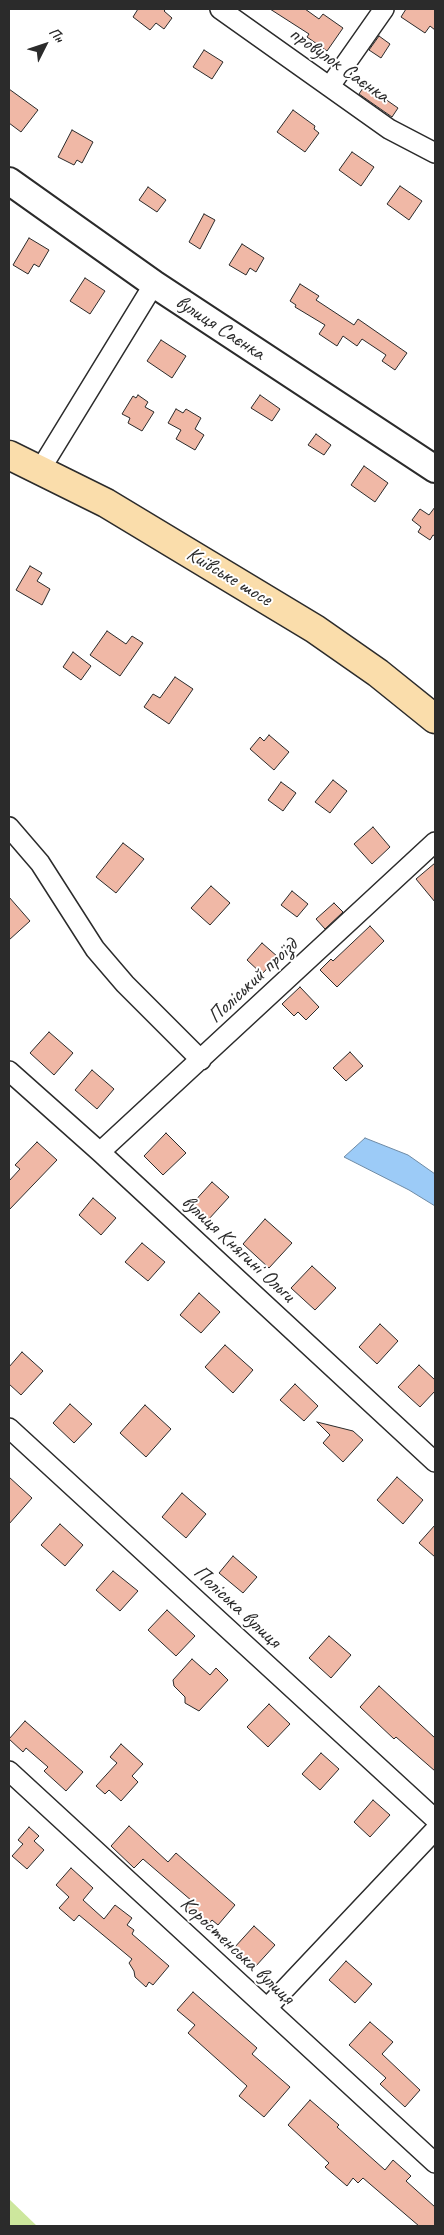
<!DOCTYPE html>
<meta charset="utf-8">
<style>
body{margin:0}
#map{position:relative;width:444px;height:2235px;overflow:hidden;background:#fff;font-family:Caveat,sans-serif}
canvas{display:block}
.frame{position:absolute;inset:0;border:10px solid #2b2b2b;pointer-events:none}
.north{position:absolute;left:20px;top:20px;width:50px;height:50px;-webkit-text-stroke:4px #fff;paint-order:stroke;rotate:49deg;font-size:14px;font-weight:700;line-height:20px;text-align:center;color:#2b2b2b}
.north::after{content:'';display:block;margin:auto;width:18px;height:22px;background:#2b2b2b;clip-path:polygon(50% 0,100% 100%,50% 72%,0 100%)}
</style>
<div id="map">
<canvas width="444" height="2235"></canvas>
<div class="frame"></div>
<div class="north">Пн</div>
</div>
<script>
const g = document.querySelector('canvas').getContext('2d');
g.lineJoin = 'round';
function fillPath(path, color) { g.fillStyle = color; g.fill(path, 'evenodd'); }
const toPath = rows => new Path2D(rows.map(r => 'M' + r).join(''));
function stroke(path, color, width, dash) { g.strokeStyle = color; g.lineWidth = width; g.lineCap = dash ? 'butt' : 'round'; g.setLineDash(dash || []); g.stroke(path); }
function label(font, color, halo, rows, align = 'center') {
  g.font = font + ' Caveat,sans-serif'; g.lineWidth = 4; g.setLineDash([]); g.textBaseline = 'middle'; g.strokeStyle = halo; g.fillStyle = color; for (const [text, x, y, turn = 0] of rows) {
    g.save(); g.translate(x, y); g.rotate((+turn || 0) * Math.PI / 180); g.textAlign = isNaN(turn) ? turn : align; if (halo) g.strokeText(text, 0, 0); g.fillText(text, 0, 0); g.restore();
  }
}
const green = toPath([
 [9,2199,37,2226,9,2226]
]);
const water = toPath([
 [365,1138,408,1155,435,1174,435,1206,409,1190,344,1157,365,1138]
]);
const building = toPath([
 [138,9,166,9,164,11,172,18,164,29,156,23,150,30,133,17,138,9],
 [270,9,305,9,319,19,323,14,343,28,327,51,307,37,309,34,270,9],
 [406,9,435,9,435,30,430,26,425,33,401,17,406,9],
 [379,36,390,44,381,58,369,50,379,36],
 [204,50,223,62,212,79,193,67,204,50],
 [365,85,398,108,392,117,359,94,365,85],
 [9,89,38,110,21,132,9,123,9,89],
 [293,110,315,126,314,129,319,133,305,152,277,132,293,110],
 [72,130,93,142,82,163,77,160,74,165,58,157,72,130],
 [352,152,374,167,361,186,339,170,352,152],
 [400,186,422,201,409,220,387,204,400,186],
 [148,187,166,200,157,212,139,200,148,187],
 [204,214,215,220,200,249,189,242,204,214],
 [29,238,49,250,39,267,34,264,28,274,13,265,29,238],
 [242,244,264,258,256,272,250,268,246,275,229,265,242,244],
 [85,278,105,291,90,314,70,301,85,278],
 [300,284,319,296,316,300,354,325,358,319,407,353,395,370,382,361,386,355,362,339,357,346,343,336,337,346,319,334,325,325,295,307,296,305,290,301,300,284],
 [161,340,186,356,172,378,147,361,161,340],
 [138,395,148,402,145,407,154,412,142,431,128,423,130,418,122,414,133,396,136,398,138,395],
 [260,395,280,409,272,421,251,408,260,395],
 [176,409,183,413,186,409,201,418,195,429,204,435,195,450,176,439,181,430,168,423,176,409],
 [316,434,331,445,324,455,308,445,316,434],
 [364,466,388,483,375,502,351,485,364,466],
 [435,507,435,536,433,535,430,540,418,532,421,527,412,520,420,509,429,515,435,507],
 [30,566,42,573,37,581,50,589,42,605,16,590,30,566],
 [107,631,126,644,132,636,143,643,120,676,90,655,107,631],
 [73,652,91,666,81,680,63,667,73,652],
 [175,677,193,689,169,724,144,707,153,694,160,698,175,677],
 [269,735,289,752,274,770,250,749,260,737,264,741,269,735],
 [333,780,347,791,330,813,315,802,333,780],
 [281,782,296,793,283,811,268,800,281,782],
 [373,827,390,847,372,864,354,844,373,827],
 [123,843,144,859,116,893,96,877,123,843],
 [435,863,435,902,416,879,435,863],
 [211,886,230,903,210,925,191,908,211,886],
 [292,891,308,904,297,917,281,905,292,891],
 [9,897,30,921,9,940,9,897],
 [334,903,343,912,325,929,316,919,334,903],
 [370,926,384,941,337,987,320,970,331,959,333,961,370,926],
 [262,943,278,957,262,974,247,960,262,943],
 [300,987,319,1007,306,1020,298,1012,294,1016,282,1004,300,987],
 [49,1032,73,1053,54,1075,30,1053,49,1032],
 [350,1052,363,1066,346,1081,333,1068,350,1052],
 [92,1070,114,1089,97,1109,75,1090,92,1070],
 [166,1133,186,1153,163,1175,144,1156,166,1133],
 [37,1142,57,1160,9,1210,9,1181,20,1169,15,1165,37,1142],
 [212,1182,229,1197,208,1220,192,1204,212,1182],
 [93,1198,116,1218,101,1235,79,1215,93,1198],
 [265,1219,292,1243,269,1268,243,1244,265,1219],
 [142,1243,165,1262,148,1281,125,1262,142,1243],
 [312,1266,336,1288,315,1310,291,1288,312,1266],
 [199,1293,220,1312,201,1333,180,1315,199,1293],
 [380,1324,398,1341,377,1364,359,1347,380,1324],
 [225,1345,253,1370,233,1393,205,1367,225,1345],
 [22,1352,43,1371,21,1395,9,1384,9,1367,22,1352],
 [419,1365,435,1380,435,1391,420,1407,398,1387,419,1365],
 [295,1384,318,1406,304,1421,280,1400,295,1384],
 [70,1404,92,1424,74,1443,53,1423,70,1404],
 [145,1405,171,1429,146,1457,120,1433,145,1405],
 [317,1422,353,1431,363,1440,343,1462,323,1443,330,1435,317,1422],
 [9,1477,32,1498,9,1524,9,1477],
 [397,1477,423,1500,403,1524,377,1500,397,1477],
 [182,1493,206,1514,186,1538,162,1517,182,1493],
 [60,1524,83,1545,65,1566,41,1545,60,1524],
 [435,1525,435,1557,419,1543,435,1525],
 [233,1556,257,1577,243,1593,219,1573,233,1556],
 [113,1571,138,1591,120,1611,96,1590,113,1571],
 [167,1610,195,1636,176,1656,148,1630,167,1610],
 [329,1636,351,1655,331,1678,309,1658,329,1636],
 [192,1659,210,1675,216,1668,228,1680,199,1711,185,1703,185,1697,174,1686,173,1680,192,1659],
 [379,1686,435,1738,435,1771,396,1737,394,1739,360,1707,379,1686],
 [269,1704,290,1724,268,1747,247,1727,269,1704],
 [25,1721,83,1772,66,1791,44,1771,48,1767,26,1748,23,1752,9,1739,25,1721],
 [121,1744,143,1764,132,1776,138,1782,121,1801,109,1790,105,1794,96,1786,117,1763,110,1757,121,1744],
 [321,1753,339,1769,320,1790,302,1774,321,1753],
 [373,1800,390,1815,370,1837,354,1822,373,1800],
 [129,1826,168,1862,176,1853,235,1905,218,1925,212,1920,206,1927,185,1909,192,1901,143,1859,134,1868,111,1846,129,1826],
 [29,1827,39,1836,34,1841,44,1850,27,1869,12,1856,23,1844,18,1840,29,1827],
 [71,1868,93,1888,83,1900,104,1919,115,1905,132,1918,127,1925,134,1930,132,1934,169,1966,153,1985,149,1982,146,1987,135,1977,134,1971,129,1963,132,1959,79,1915,74,1921,59,1908,69,1897,56,1885,71,1868],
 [254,1926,275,1945,255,1967,234,1948,254,1926],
 [346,1961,372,1984,355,2003,329,1980,346,1961],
 [193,1992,257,2048,252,2054,290,2087,264,2117,239,2096,247,2086,188,2033,195,2025,177,2010,193,1992],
 [370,2022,393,2042,382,2054,420,2090,405,2107,380,2084,386,2078,349,2045,370,2022],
 [310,2100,339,2125,337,2127,385,2170,393,2160,411,2176,406,2181,435,2207,435,2226,419,2226,363,2178,358,2183,353,2178,347,2186,325,2167,329,2163,288,2125,310,2100]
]);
const street = toPath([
 [220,9,389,129,435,153],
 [330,86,384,9],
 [40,470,154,284],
 [9,827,40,863,95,949,125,984,201,1060],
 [9,1071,100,1152,435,1462],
 [100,1152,435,842],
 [9,1428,435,1819],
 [9,1771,435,2163],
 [267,2008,435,1830]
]);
const secondary = toPath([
 [9,181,154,284,435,469]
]);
const primary = toPath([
 [9,455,106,503,315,629,378,673,435,719]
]);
const streetNames = [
 ["провулок Саєнка",339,65,35],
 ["вулиця Саєнка",220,328,33],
 ["Київське шосе",229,577,31],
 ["Поліський проїзд",253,981,-43],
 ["вулиця Княгині Ольги",238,1249,43],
 ["Поліська вулиця",237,1607,43],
 ["Коростенська вулиця",237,1951,43]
];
fillPath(green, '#cde79d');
fillPath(water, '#9ccbf7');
stroke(water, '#6f8ba5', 1);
fillPath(building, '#f0b8a6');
stroke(building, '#2b2b2b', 1);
stroke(street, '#2b2b2b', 22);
stroke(secondary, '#2b2b2b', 30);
stroke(primary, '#2b2b2b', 31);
stroke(street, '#fff', 19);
stroke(secondary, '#fff', 26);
stroke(primary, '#faddab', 28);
label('21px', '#2b2b2b', '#fff', streetNames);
</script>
